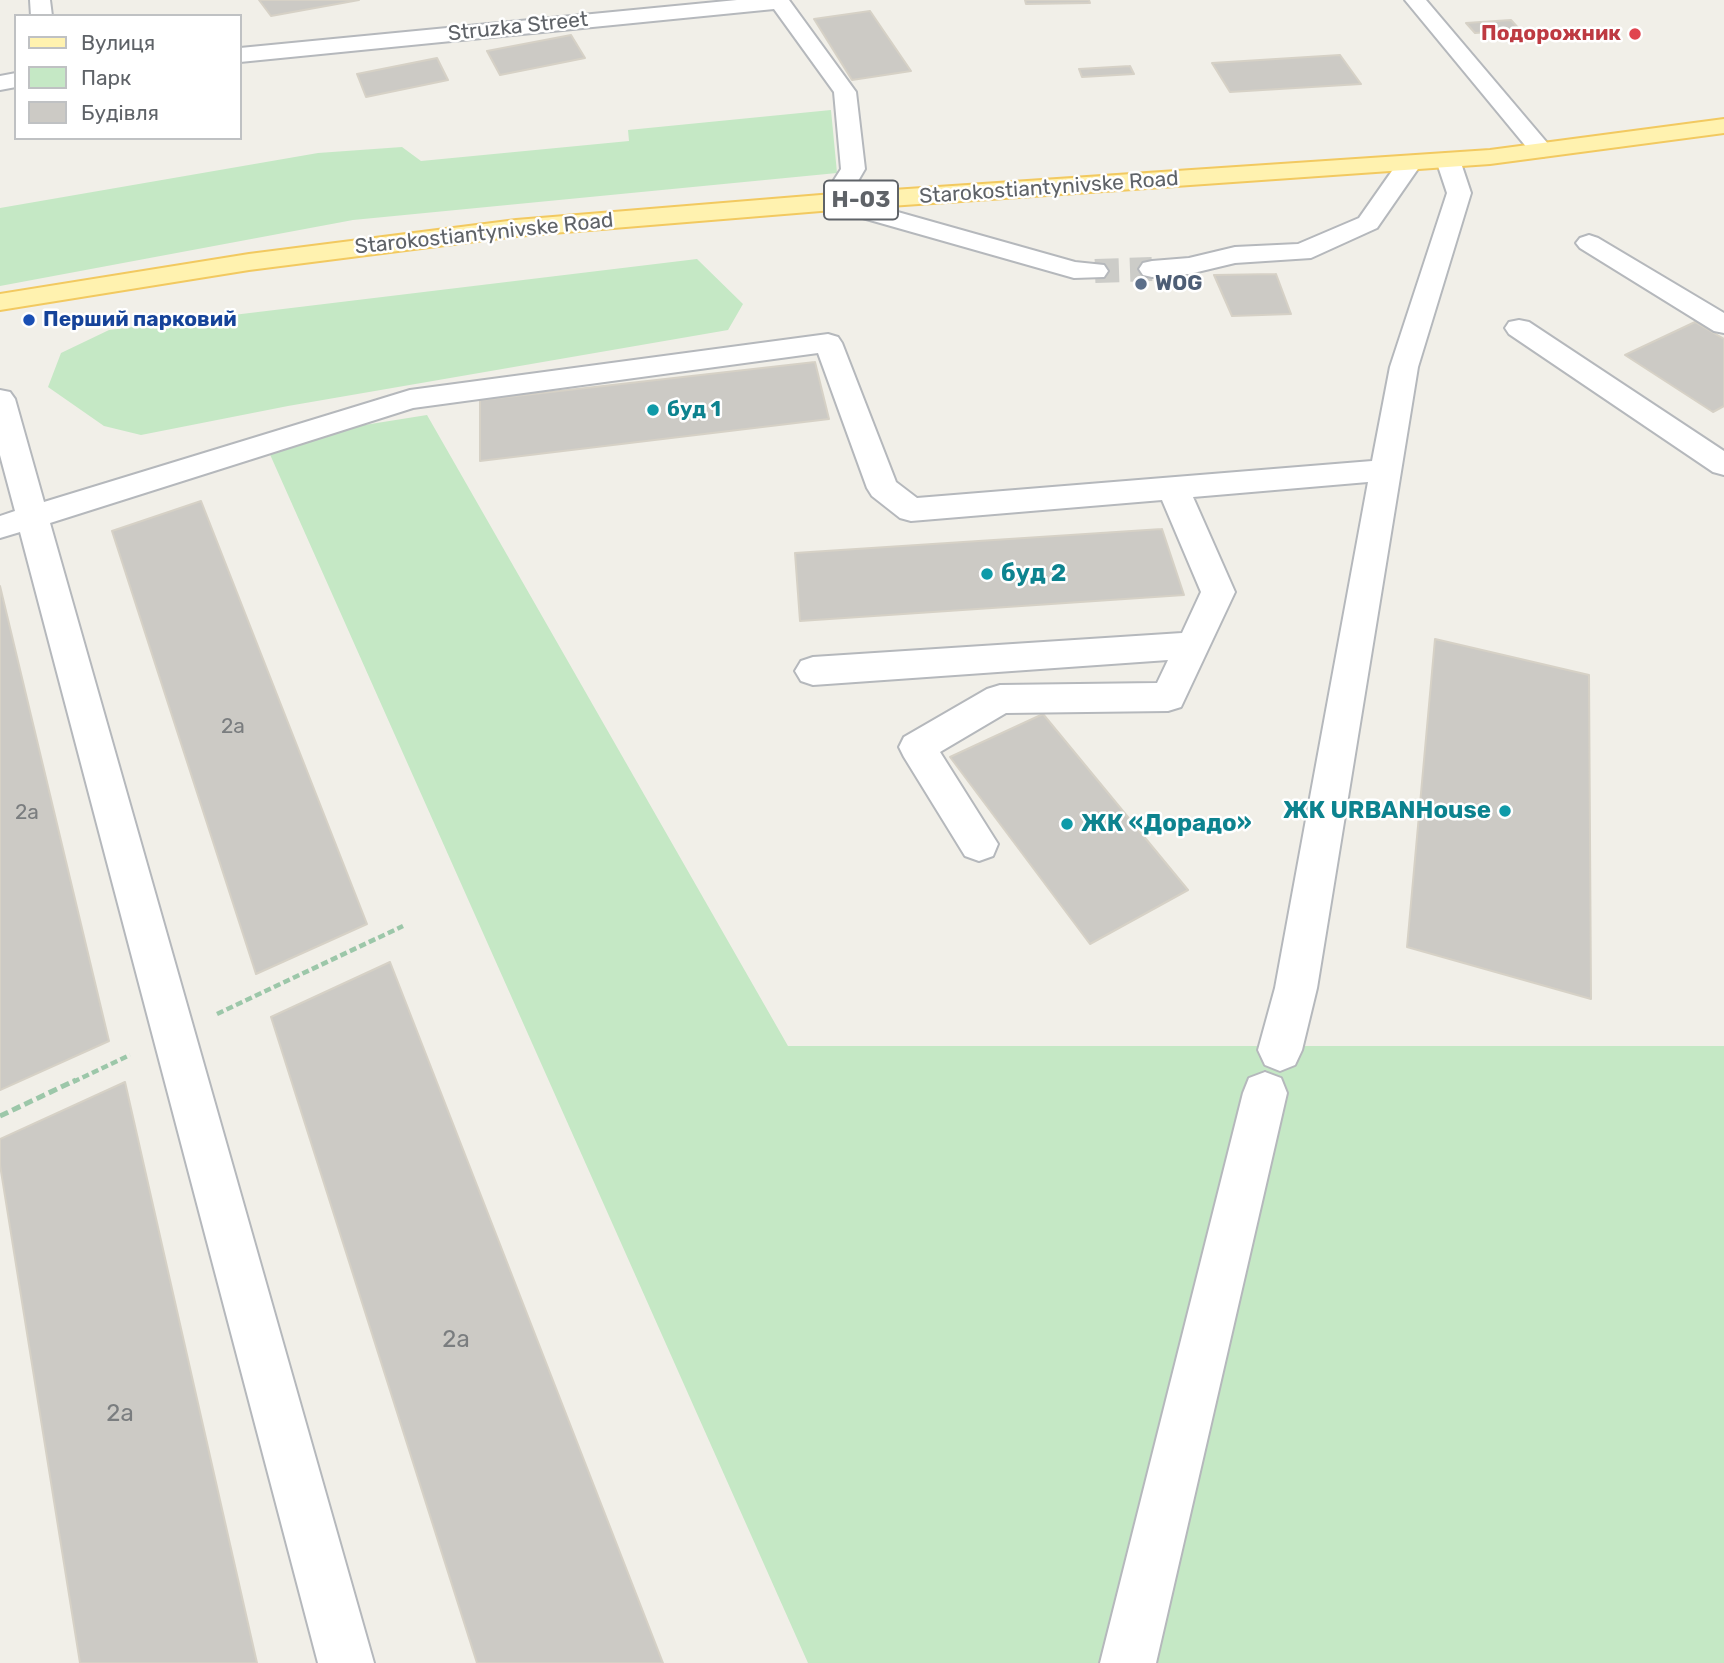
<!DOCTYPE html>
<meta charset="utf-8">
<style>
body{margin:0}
#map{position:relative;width:1724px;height:1663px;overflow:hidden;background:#f1efe8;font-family:Rubik,sans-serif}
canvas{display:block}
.legend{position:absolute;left:14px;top:14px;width:228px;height:126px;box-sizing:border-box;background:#fff;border:2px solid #bfc1c3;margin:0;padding:9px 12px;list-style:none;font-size:21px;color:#5f6368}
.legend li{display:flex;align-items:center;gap:14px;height:35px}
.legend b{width:35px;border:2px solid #bfc1c3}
</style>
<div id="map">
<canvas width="1724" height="1663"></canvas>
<ul class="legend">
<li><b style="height:9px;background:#fff2af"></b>Вулиця</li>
<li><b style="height:19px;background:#c5e8c5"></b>Парк</li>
<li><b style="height:19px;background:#cccac5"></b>Будівля</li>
</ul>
</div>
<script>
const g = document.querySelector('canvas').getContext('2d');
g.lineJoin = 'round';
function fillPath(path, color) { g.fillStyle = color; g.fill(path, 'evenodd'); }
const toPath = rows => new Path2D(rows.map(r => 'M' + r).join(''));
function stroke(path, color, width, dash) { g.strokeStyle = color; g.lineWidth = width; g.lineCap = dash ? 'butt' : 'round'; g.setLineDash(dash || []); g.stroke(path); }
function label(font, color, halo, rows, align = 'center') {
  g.font = font + ' Rubik,sans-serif'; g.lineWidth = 5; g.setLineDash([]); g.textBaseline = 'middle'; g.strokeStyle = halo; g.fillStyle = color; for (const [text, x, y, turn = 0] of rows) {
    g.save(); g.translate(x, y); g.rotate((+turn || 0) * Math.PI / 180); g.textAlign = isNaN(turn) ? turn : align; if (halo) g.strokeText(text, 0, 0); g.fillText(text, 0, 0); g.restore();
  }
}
const green = toPath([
 [831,110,837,173,353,220,0,286,0,208,318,153,402,147,421,161,629,141,628,130],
 [697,259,743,304,728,330,288,406,141,435,104,426,48,387,61,353,109,330],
 [427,415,788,1046,1724,1046,1724,1663,808,1663,264,441]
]);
const building = toPath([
 [259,0,359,0,271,16,259,0],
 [1025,0,1089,0,1090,3,1026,4,1025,0],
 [870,11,911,71,852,80,814,19,870,11],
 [1511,20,1520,30,1475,33,1466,23,1511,20],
 [571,35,585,58,500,75,487,51,571,35],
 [1340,55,1361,84,1230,92,1212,63,1340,55],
 [437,58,448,80,366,97,357,74,437,58],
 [1130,66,1134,74,1082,77,1079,69,1130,66],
 [1276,274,1291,314,1232,316,1214,275,1276,274],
 [1695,322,1724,339,1724,406,1713,412,1625,355,1695,322],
 [815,362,829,419,480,461,480,400,815,362],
 [201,501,367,924,256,974,112,531,201,501],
 [1162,529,1184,595,800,621,795,553,1162,529],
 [0,586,109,1041,0,1090,0,586],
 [1435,639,1589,675,1591,999,1407,947,1435,639],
 [1043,714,1188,890,1090,944,950,757,1043,714],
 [390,962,663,1663,477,1663,271,1017,390,962],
 [125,1082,257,1663,80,1663,0,1165,0,1139,125,1082]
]);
const minorTunnel = toPath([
 [1095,271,1152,269]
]);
const pathFar1 = toPath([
 [217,1014,403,926],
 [73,1082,130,1055]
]);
const path = toPath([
 [0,1116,76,1080]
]);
const minor = toPath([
 [30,0,50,0,52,16,31,16,30,0],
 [737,0,789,0,856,92,865,169,848,198,1075,262,1104,265,1108,271,1104,277,1074,278,824,207,820,202,841,169,834,92,774,9,240,62,240,48,737,0],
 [1405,0,1426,0,1549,145,1553,150,1549,155,1541,157,1533,155,1405,0],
 [16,73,16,87,0,90,0,76,16,73],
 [1448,153,1457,155,1460,160,1471,193,1418,367,1317,988,1302,1050,1295,1065,1280,1071,1265,1065,1258,1050,1275,988,1368,482,1193,497,1235,592,1181,707,1168,711,1006,713,940,752,998,844,993,856,979,861,965,856,904,757,899,747,904,737,987,689,1000,685,1157,683,1168,660,813,685,801,681,795,671,801,661,813,657,1182,633,1201,592,1162,500,911,521,900,518,872,496,867,488,818,353,413,408,50,523,374,1663,318,1663,20,532,0,538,0,516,15,511,0,455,0,390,10,392,15,399,44,502,410,390,828,334,838,337,842,343,896,482,917,498,1372,461,1390,367,1447,193,1436,160,1439,155,1448,153],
 [1410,156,1419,158,1422,163,1377,228,1311,258,1235,263,1189,274,1152,277,1143,275,1139,269,1143,263,1152,261,1189,258,1235,247,1298,244,1359,218,1401,158,1410,156],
 [1589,235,1598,238,1724,313,1724,333,1714,331,1580,248,1576,243,1580,238,1589,235],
 [1519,320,1529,322,1724,451,1724,475,1713,472,1509,334,1505,328,1509,322,1519,320],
 [1265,1072,1281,1078,1287,1093,1156,1663,1100,1663,1243,1093,1249,1078,1265,1072]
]);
const major = toPath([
 [1724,119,1724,133,1490,164,833,210,516,236,249,270,0,310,0,294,249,254,516,220,833,194,1490,150,1724,119]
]);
const markers = [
 [1635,34,7,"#e0444e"],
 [1141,284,7,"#5c6f8a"],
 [29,320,7,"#1a4fb4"],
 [653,410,7,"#0f9aa8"],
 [987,574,7,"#0f9aa8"],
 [1505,811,7,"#0f9aa8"],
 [1067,824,7,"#0f9aa8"]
];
const farStreetnames = [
 ["Struzka Street",518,27,-6],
 ["Starokostiantynivske Road",1049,188,-4],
 ["Starokostiantynivske Road",484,234,-6]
];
const farHealthnames = [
 ["Подорожник",1621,34]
];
const farServicenames = [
 ["WOG",1155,284]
];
const farTransitnames = [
 ["Перший парковий",43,320]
];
const farCulturenames = [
 ["буд 1",667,410]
];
const numberNames = [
 ["2а",233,727],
 ["2а",27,813]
];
const shields = [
 [861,200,74]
];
const shieldNames = [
 ["Н-03",861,200]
];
const cultureNames = [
 ["буд 2",1001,574],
 ["ЖК URBANHouse",1491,811,"right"],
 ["ЖК «Дорадо»",1081,824]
];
const nearNumbernames = [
 ["2а",456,1340],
 ["2а",120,1414]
];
fillPath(green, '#c5e8c5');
fillPath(building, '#cccac5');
stroke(building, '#d6d1c6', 2);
stroke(minorTunnel, '#ccccc8', 24, [24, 11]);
stroke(minor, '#b5b8bc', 4);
stroke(major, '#f2c960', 4);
stroke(pathFar1, '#9cc7a9', 4.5, [7, 3.5]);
stroke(path, '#9cc7a9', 5, [9, 4.5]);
fillPath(minor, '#fff');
fillPath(major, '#fff2af');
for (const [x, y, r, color] of markers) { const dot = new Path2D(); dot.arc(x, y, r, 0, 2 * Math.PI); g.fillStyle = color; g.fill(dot); stroke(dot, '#fff', 2.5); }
label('21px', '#5f6368', '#fff', farStreetnames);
label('bold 21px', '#be3a42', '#fff', farHealthnames, 'right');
label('bold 21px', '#4e5e75', '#fff', farServicenames, 'left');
label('bold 21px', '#164399', '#fff', farTransitnames, 'left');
label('bold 21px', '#0d838f', '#fff', farCulturenames, 'left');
label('21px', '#7a7d7f', null, numberNames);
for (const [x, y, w] of shields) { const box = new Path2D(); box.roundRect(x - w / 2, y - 19.5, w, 39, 5); g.fillStyle = '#fff'; g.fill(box); stroke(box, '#5f6368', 2); }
label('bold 23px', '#5f6368', null, shieldNames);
label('bold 24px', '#0d838f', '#fff', cultureNames, 'left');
label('24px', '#7a7d7f', null, nearNumbernames);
</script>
